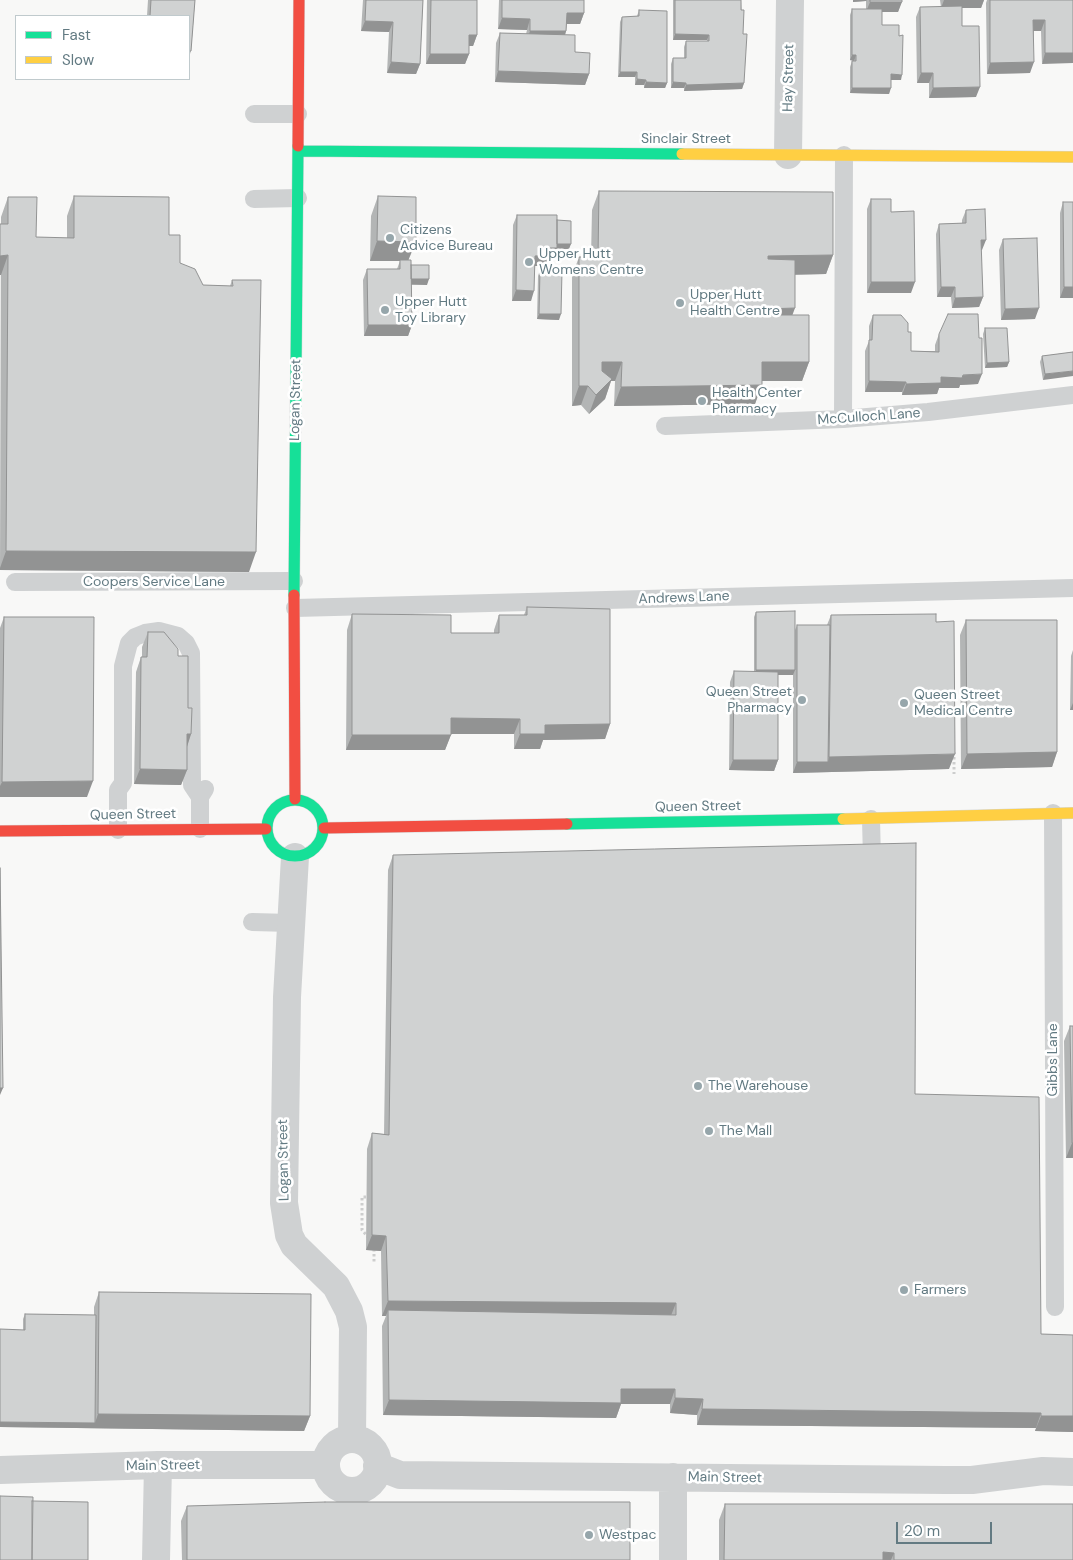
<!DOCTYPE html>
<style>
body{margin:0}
#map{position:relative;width:1073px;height:1560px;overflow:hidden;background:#f8f8f7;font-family:"DM Sans",sans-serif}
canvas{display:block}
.legend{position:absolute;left:15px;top:15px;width:175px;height:65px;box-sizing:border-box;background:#fff;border:1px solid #c0cacd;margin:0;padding:6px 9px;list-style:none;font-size:15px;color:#627a82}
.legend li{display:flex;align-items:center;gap:10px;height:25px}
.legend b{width:25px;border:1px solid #c0cacd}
.scale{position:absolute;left:896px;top:1522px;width:96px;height:22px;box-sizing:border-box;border:2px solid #627a82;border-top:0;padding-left:6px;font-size:15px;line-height:18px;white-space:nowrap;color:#627a82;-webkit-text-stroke:4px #fff;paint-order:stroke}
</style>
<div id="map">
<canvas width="1073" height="1560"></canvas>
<ul class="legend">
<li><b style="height:6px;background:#16e098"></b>Fast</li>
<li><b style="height:6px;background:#ffcf43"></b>Slow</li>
</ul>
<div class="scale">20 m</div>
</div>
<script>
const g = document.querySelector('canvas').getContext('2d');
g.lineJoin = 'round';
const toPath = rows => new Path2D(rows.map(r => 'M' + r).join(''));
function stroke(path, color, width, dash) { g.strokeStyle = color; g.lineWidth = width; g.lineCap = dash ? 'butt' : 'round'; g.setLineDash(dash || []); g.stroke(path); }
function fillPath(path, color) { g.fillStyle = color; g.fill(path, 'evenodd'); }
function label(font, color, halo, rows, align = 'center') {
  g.font = font + ' "DM Sans",sans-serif'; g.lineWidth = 5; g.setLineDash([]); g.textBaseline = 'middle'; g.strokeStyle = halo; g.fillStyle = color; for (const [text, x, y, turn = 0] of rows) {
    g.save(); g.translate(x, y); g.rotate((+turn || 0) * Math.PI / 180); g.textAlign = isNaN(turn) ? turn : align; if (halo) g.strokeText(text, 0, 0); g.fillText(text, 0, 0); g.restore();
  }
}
const path = toPath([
 [954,752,954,774],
 [366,1197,362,1197,362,1230,368,1237],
 [374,1249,374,1263]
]);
const lane = toPath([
 [254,114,298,114],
 [254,199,298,198],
 [843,419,844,155],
 [665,426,843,419,928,412,1073,395],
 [15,582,294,581],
 [295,608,1073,588],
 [1053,813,1055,1307],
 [871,819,872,859],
 [200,829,200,797,205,789],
 [118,830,118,790,123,783,123,666,129,643,135,637,145,633,159,631,178,636,186,643,191,653,192,785,200,797],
 [252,922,291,923]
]);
const street = toPath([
 [788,155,790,0],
 [295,857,287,997,284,1203,289,1235,294,1245,336,1286,349,1311,353,1327,352,1439],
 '326 1465a26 26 0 1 1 52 0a26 26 0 1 1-52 0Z',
 [377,1466,400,1475,946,1480,972,1480,1043,1471,1073,1472],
 [0,1470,158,1465,326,1465],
 [156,1560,158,1465],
 [673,1560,673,1477]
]);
const fast = toPath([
 [299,151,682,154],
 [294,595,298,146],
 '267 828a28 28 0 1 1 56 0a28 28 0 1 1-56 0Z',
 [567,824,843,819]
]);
const slow = toPath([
 [682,154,1073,157],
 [843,819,1073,813]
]);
const jam = toPath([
 [298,146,299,0],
 [294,595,295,799],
 [324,828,567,824],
 [0,831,266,829]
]);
const wall = toPath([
 [148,0,195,0,191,51,189,57,189,16,147,16],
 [363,0,423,0,420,64,416,74,387,73,389,32,361,31],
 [427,0,477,0,477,35,473,46,469,46,469,54,465,64,426,64],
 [499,0,584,0,584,13,580,24,567,24,566,31,565,35,575,52,589,74,585,85,495,82,496,43,500,33,526,34,527,30,498,29],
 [673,0,741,0,743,34,744,83,742,89,684,91,684,88,671,88,671,64,673,58,684,58,684,47,686,41,707,41,707,40,673,40],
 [853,0,902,0,898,12,882,12,882,25,901,80,891,80,889,94,850,93,850,67,852,61,854,61,850,60,850,15,852,9,866,9,866,1,853,2],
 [940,0,984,0,981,8,962,8,962,26,976,97,929,98,929,83,917,83,916,17,920,7,941,7],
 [987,0,1073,0,1042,64,1041,31,1034,31,1030,73,987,74,986,3],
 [639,10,667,83,665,88,644,88,644,85,635,85,635,77,618,77,620,22,622,17,637,16],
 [599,191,833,255,826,274,795,275,792,315,809,362,802,381,762,381,755,404,614,406,615,381,611,381,605,399,589,414,581,405,572,406,572,276,579,257,591,257,592,210],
 [74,196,169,235,180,263,203,285,230,286,232,280,249,572,0,570,1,217,8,197,36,237,67,238,67,216],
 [378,196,411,265,427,285,411,285,412,325,408,336,364,336,363,280,367,269,397,269,400,261,370,261,371,216],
 [871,199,891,212,911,293,867,293,867,209],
 [1063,202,1073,202,1073,298,1060,298,1060,213],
 [966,210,982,250,981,250,983,297,979,307,952,308,951,297,937,297,936,234,939,224,962,223,962,220],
 [517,215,557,220,569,249,556,249,553,258,548,258,546,266,535,266,531,301,512,301,513,225],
 [1003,239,1035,319,1001,320,999,250],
 [540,270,559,320,537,319,538,276],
 [873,315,908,332,911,351,935,351,935,345,939,334,978,384,960,385,959,388,939,388,937,394,902,395,902,392,865,392,865,351,869,341,869,326],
 [985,328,1009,362,1007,367,985,368,983,334],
 [1073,352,1043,380,1040,362,1042,356],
 [527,607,610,724,605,739,543,740,540,749,514,749,514,734,451,734,445,750,346,750,347,630,352,614,451,633,494,633,494,630,499,615,524,615],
 [756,612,795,630,797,625,827,625,831,615,949,769,793,773,793,675,778,675,778,760,774,771,729,770,730,682,734,671,754,672,754,617],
 [4,617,87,797,0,797,0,628],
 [966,620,1057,752,1052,767,961,769,960,635],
 [148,632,178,656,188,708,191,734,187,746,187,770,181,785,134,784,136,672,141,657,142,657,142,647],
 [1073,650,1073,710,1070,710,1071,656],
 [393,855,915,1094,1041,1334,1073,1335,1073,1432,1035,1431,1036,1428,697,1425,697,1415,670,1413,670,1404,621,1404,616,1418,383,1415,382,1326,386,1316,382,1316,381,1251,366,1250,367,1149,372,1133,384,1134,388,870],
 [1070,1026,1073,1158,1066,1158,1064,1041],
 [99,1292,310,1416,304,1431,0,1427,0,1329,23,1330,23,1319,25,1314,94,1315,94,1307],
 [725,1504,1073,1560,719,1560,719,1520],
 [187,1506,630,1560,182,1560,181,1521]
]);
const shadedWall = toPath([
 [853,0,867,0,866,1,853,2],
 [944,0,984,0,981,8,941,8],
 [870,2,902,2,898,12,866,12],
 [567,13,584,13,580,24,563,24],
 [502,18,530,19,527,30,498,29],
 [1033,20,1045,20,1041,31,1030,31],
 [365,21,393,22,389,32,361,31],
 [530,31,566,31,563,42,526,42],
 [675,34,709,35,707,40,673,40],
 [469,35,477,35,473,46,466,46],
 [1045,53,1073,53,1073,63,1042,64],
 [430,54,469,54,465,64,426,64],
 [852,55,856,55,854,61,850,60],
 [391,62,420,64,416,74,387,73],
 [1034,62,1030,73,987,74,990,63],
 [498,71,589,74,585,85,495,82],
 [620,72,637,72,635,77,618,77],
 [921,73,933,73,929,83,917,83],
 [891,74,902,75,901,80,889,80],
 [637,79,646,80,644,85,635,85],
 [646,82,667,83,665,88,644,88],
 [673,82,686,83,684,88,671,88],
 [744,83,742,89,684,91,686,85],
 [980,87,976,97,929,98,933,88],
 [852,88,891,88,889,94,850,93],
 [981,240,986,240,982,250,977,250],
 [377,241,416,242,408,261,370,261],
 [555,244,571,244,569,249,556,249,553,258,548,258,546,266,531,266,535,256,550,248],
 [8,255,1,275,0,275,0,256],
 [833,255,826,274,761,275,768,256],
 [409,279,429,279,427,285,407,284],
 [871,282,915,282,911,293,867,293],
 [941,287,955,287,951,297,937,297],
 [1064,287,1073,287,1073,298,1060,298],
 [516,290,534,291,531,301,512,301],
 [983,297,979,307,952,308,955,298],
 [795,308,788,327,759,328,766,309],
 [1039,308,1035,319,1001,320,1005,309],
 [539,314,561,314,559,320,537,319],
 [368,325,412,325,408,336,364,336],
 [602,362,622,362,615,381,611,381,605,399,589,414,596,395,595,382],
 [762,362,809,362,802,381,755,381],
 [1009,362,1007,367,985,368,987,363],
 [1073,371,1073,376,1043,380,1045,374],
 [982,374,978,384,960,385,959,388,939,388,937,394,902,395,906,384,941,377],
 [869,381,906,382,902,392,865,392],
 [762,385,755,404,614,406,621,387],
 [579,386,588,386,581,405,572,406],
 [6,551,256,552,249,572,0,570,0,568],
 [756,670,795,670,793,675,754,675],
 [1073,703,1073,710,1070,710],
 [451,718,520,719,514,734,446,734],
 [610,724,605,739,543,740,540,749,514,749,520,734,545,725],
 [187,734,191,734,186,750],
 [352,735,451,735,445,750,346,750],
 [1057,752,1052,767,961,769,967,754],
 [955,754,949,769,793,773,797,762,828,762,829,757],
 [733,760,778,760,774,771,729,770],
 [140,769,187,770,181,785,134,784],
 [93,781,87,797,0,797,0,786,2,782],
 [0,1088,3,1088,0,1095],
 [1072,1143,1073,1143,1073,1158,1066,1158],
 [372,1235,386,1236,381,1251,366,1250],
 [388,1301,676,1303,670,1318,388,1310,386,1316,382,1316],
 [621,1389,675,1389,670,1404,621,1404,616,1418,383,1415,389,1400],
 [675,1398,703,1399,697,1415,670,1413],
 [702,1409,1041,1413,1036,1428,697,1425],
 [98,1414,310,1416,304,1431,0,1427,0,1422,95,1423],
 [1041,1416,1073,1416,1073,1432,1035,1431],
 [883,1552,894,1553,891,1560,880,1560]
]);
const building = toPath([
 [151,0,195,0,191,51,189,51,189,16,150,16,151,0],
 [366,0,423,0,420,64,391,62,393,22,365,21,366,0],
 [431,0,477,0,477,35,469,35,469,54,430,54,431,0],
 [502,0,584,0,584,13,567,13,566,31,530,31,530,19,502,18,502,0],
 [675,0,741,0,741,10,744,10,743,34,747,34,744,83,686,85,686,83,673,82,673,58,686,58,686,41,709,41,709,35,675,34,675,0],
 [870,0,902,0,902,2,870,2,870,0],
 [990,0,1073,0,1073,53,1045,53,1045,20,1033,20,1034,62,990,63,990,0],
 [962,6,962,26,979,26,980,87,933,88,933,73,921,73,920,7,962,6],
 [852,9,882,9,882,25,899,25,899,36,903,35,902,75,891,74,891,88,852,88,852,61,856,61,856,55,852,55,852,9],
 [639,10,667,11,667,83,646,82,646,80,637,79,637,72,620,72,622,17,639,16,639,10],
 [500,33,575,35,575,52,590,53,589,74,498,71,500,33],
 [599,191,833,192,833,255,768,256,768,259,795,260,795,308,766,309,766,315,809,315,809,362,762,362,762,385,621,387,622,362,602,362,602,371,612,379,596,395,588,386,579,386,579,257,598,257,599,191],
 [74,196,169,197,169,235,180,235,180,263,195,269,203,285,233,286,232,280,261,280,256,552,6,551,8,255,0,256,0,224,8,224,8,197,37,197,36,237,74,238,74,196],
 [378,196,416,197,416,242,377,241,378,196],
 [871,199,891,199,891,212,914,211,915,282,871,282,871,199],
 [1063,202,1073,202,1073,287,1064,287,1063,202],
 [985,209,986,240,981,240,983,297,955,298,955,287,941,287,939,224,966,223,966,210,985,209],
 [517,215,557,215,557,248,550,248,550,255,535,256,534,291,516,290,517,215],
 [557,220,571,221,571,244,557,244,557,220],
 [1037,238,1039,308,1005,309,1003,239,1037,238],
 [400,260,411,260,412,325,368,325,367,269,400,269,400,260],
 [411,265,429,265,429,279,411,279,411,265],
 [540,270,562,271,561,314,539,314,540,270],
 [948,314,978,314,979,338,982,338,982,374,963,375,962,378,941,377,941,383,906,384,906,382,869,381,869,340,872,340,873,315,901,315,908,323,908,332,911,332,911,351,939,352,939,334,948,314],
 [985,328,1007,328,1009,362,987,363,985,328],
 [1073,352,1073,371,1045,374,1042,356,1073,352],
 [527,607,610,609,610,724,545,725,545,734,520,734,520,719,451,718,451,735,352,735,352,614,451,615,451,633,499,633,499,615,527,615,527,607],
 [795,611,795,670,756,670,756,612,795,611],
 [936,614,936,622,954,621,955,754,829,757,831,615,936,614],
 [4,617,94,617,93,781,2,782,4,617],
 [966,620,1057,620,1057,752,967,754,966,620],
 [797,625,830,625,828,762,797,762,797,625],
 [148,632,164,632,178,649,178,656,188,656,188,708,192,708,191,734,187,734,187,770,140,769,141,657,147,657,148,632],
 [734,671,778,672,778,760,733,760,734,671],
 [916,843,915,1094,1039,1097,1041,1334,1073,1335,1073,1416,1041,1416,1041,1413,702,1409,703,1399,675,1398,675,1389,621,1389,621,1403,389,1400,388,1310,676,1315,676,1303,388,1301,386,1236,372,1235,372,1133,389,1135,393,855,916,843],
 [0,868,3,1088,0,1088,0,868],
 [1070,1026,1073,1026,1073,1143,1072,1143,1070,1026],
 [99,1292,311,1294,310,1416,98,1414,99,1292],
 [25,1314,96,1315,95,1423,0,1422,0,1329,25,1330,25,1314],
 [0,1496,33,1497,32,1560,0,1560,0,1496],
 [32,1501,88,1502,88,1560,32,1560,32,1501],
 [325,1502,630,1502,630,1560,187,1560,187,1506,325,1502],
 [725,1504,1073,1504,1073,1560,894,1560,894,1553,883,1552,883,1560,724,1560,725,1504]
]);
const markers = [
 [390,238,5,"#96a6ab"],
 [529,262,5,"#96a6ab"],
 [680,303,5,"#96a6ab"],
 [385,310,5,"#96a6ab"],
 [702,401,5,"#96a6ab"],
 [802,700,5,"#96a6ab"],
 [904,703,5,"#96a6ab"],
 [698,1086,5,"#96a6ab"],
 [709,1131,5,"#96a6ab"],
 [904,1290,5,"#96a6ab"],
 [589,1535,5,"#96a6ab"]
];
const streetNames = [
 ["Hay Street",789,78,-89],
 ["Sinclair Street",686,139],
 ["Logan Street",296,400,-89],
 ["McCulloch Lane",869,417,-4],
 ["Coopers Service Lane",154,582],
 ["Andrews Lane",684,598,-2],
 ["Queen Street",698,807,-1],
 ["Queen Street",133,815,-1],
 ["Gibbs Lane",1053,1060,-90],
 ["Logan Street",284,1160,-91],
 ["Main Street",163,1466,-1],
 ["Main Street",725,1478,1]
];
const poiNames = [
 ["Citizens",400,230],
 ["Advice Bureau",400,246],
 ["Upper Hutt",539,254],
 ["Womens Centre",539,270],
 ["Upper Hutt",690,295],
 ["Health Centre",690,311],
 ["Upper Hutt",395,302],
 ["Toy Library",395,318],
 ["Health Center",712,393],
 ["Pharmacy",712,409],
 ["Queen Street",792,692,"right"],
 ["Pharmacy",792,708,"right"],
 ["Queen Street",914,695],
 ["Medical Centre",914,711],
 ["The Warehouse",708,1086],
 ["The Mall",719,1131],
 ["Farmers",914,1290],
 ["Westpac",599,1535]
];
stroke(fast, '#d4d6d6', 12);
stroke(slow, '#d4d6d6', 12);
stroke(jam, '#d4d6d6', 12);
stroke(path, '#cdcece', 3, [2.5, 2.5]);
stroke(lane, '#cfd1d2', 18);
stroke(street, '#cfd1d2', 28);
stroke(fast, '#16e098', 11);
stroke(slow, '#ffcf43', 11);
stroke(jam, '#f24e42', 11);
fillPath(wall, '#b3b5b5');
fillPath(shadedWall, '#929393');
fillPath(building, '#d0d2d2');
stroke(building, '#929393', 1);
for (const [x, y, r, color] of markers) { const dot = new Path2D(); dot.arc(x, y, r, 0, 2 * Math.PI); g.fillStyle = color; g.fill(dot); stroke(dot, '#fff', 2); }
label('14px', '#627a82', '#fff', streetNames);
label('14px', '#627a82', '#fff', poiNames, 'left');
</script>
